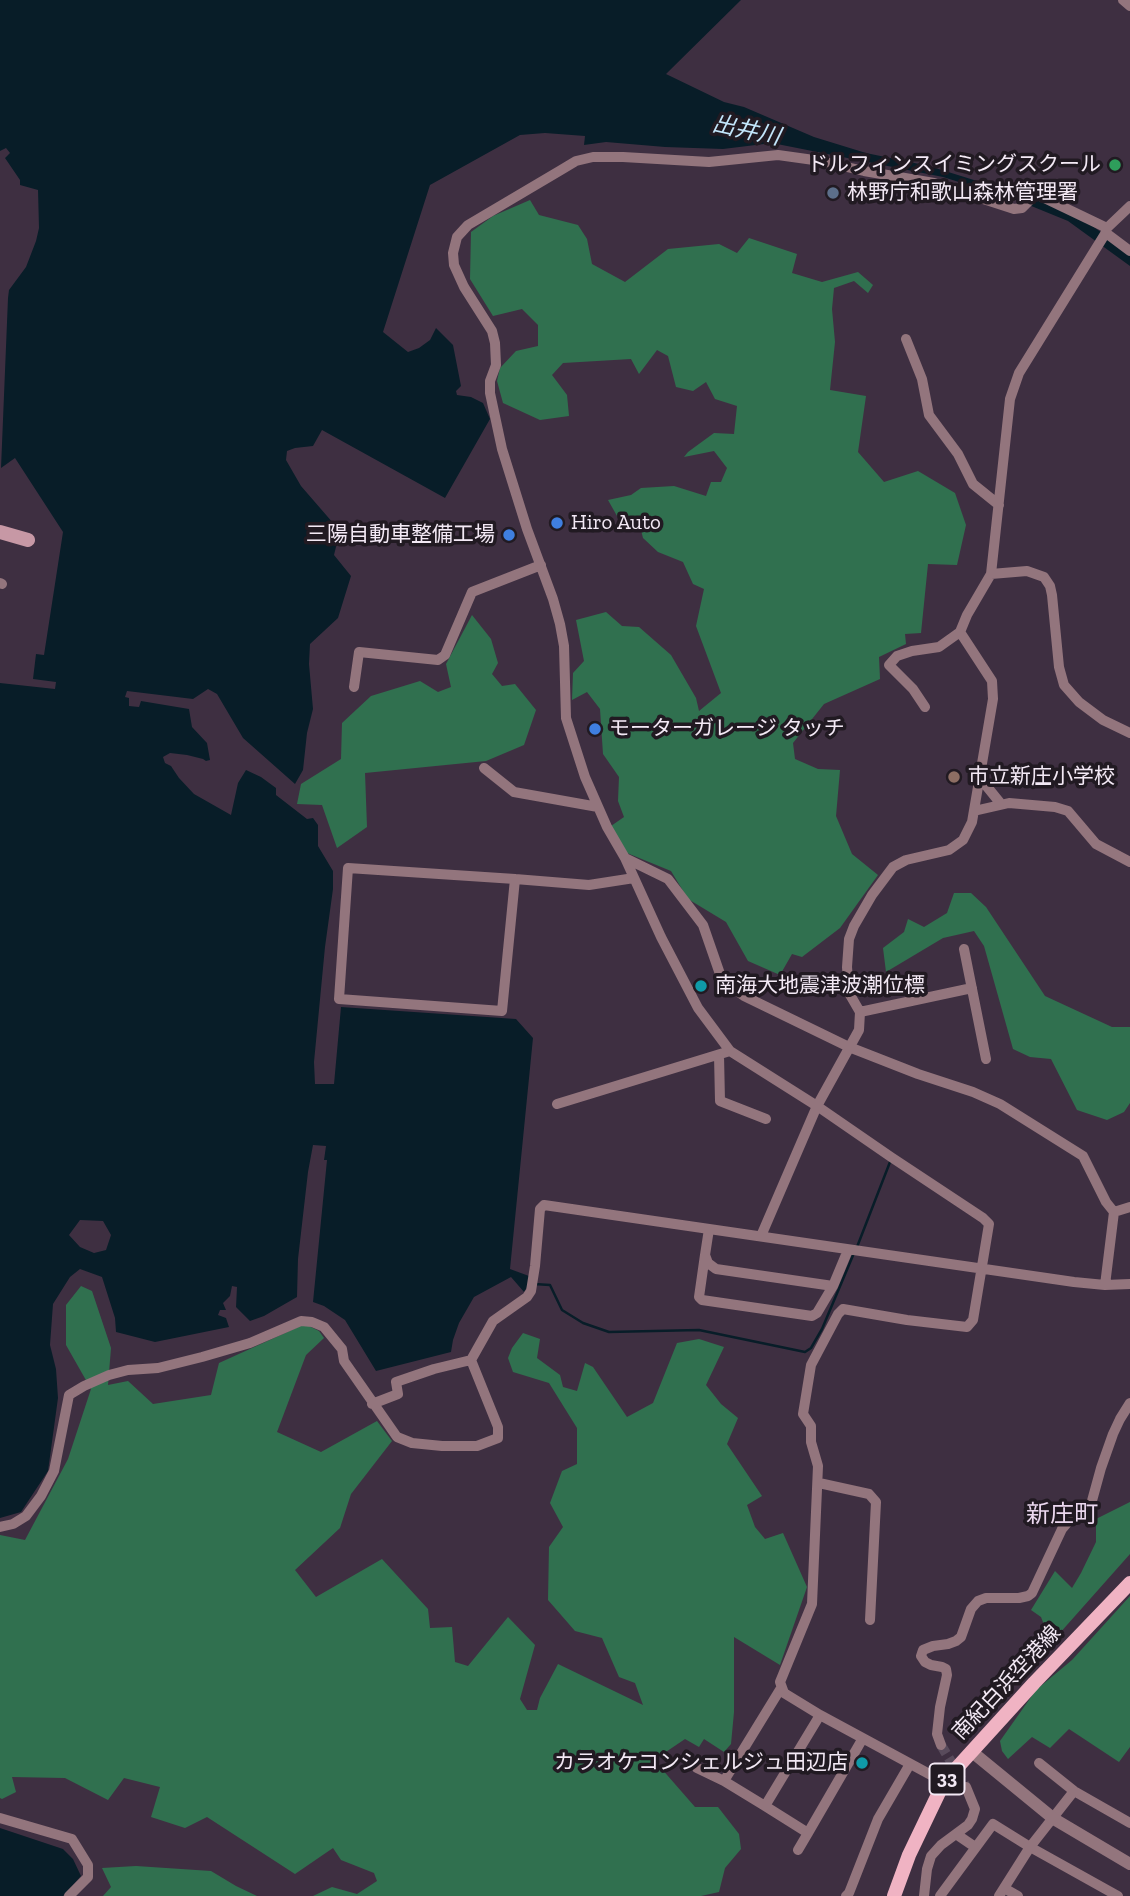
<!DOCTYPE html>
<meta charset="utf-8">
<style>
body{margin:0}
canvas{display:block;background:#3e2f41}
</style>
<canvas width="1130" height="1896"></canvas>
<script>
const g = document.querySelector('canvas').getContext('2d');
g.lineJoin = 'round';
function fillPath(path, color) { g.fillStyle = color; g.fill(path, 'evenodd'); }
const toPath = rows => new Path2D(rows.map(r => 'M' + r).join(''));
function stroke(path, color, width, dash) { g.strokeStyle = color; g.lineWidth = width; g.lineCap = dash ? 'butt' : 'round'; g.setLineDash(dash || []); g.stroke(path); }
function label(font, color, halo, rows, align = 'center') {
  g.font = font + ' "Zilla Slab","Noto Sans JP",serif'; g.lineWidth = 7; g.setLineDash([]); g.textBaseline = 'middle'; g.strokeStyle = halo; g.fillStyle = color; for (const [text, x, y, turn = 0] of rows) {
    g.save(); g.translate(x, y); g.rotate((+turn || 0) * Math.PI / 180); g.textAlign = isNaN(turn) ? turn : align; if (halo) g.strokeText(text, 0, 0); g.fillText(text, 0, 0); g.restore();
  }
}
const forest = toPath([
 [530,200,539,215,578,225,587,239,592,264,625,282,668,249,719,244,737,253,749,238,797,254,792,273,822,282,858,272,873,285,868,293,854,281,834,288,832,309,835,342,830,390,866,396,858,452,884,482,918,471,955,493,966,525,957,565,928,564,921,633,905,634,906,644,879,657,880,679,824,704,793,743,795,759,818,769,840,770,836,816,852,854,878,875,840,928,802,957,792,954,780,975,748,961,726,922,688,899,671,871,627,853,611,826,624,817,618,801,619,777,603,754,600,709,587,692,572,700,573,673,584,661,576,620,606,612,622,626,639,627,671,655,696,698,699,711,721,693,696,626,704,589,693,584,683,562,658,552,643,538,639,522,621,523,608,500,631,495,641,488,674,486,706,496,711,482,721,482,727,468,714,451,684,457,688,452,714,433,734,434,737,406,715,399,706,382,693,391,676,387,668,356,657,350,639,374,631,359,563,363,552,375,567,395,569,416,540,420,503,403,497,381,500,368,516,351,538,346,538,325,522,309,493,316,470,279,471,232,493,216],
 [472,615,491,639,498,663,492,674,502,686,515,684,536,710,524,745,486,761,365,773,367,827,337,848,322,805,297,804,301,784,341,759,342,723,371,696,420,681,438,692,451,687,446,664],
 [954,893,971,893,986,907,1045,996,1112,1027,1130,1027,1130,1103,1124,1112,1107,1120,1077,1110,1051,1059,1030,1057,1013,1049,984,946,974,931,943,938,886,972,883,948,904,932,908,919,924,927,947,913],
 [81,1286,92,1291,111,1348,108,1385,128,1381,153,1404,211,1395,219,1363,305,1324,319,1331,324,1338,306,1355,277,1432,321,1452,377,1421,392,1441,351,1494,340,1528,295,1570,316,1597,382,1559,428,1609,430,1628,452,1627,455,1662,468,1666,508,1617,535,1645,520,1699,527,1710,537,1710,540,1698,558,1664,643,1705,635,1683,619,1677,602,1638,575,1631,548,1600,549,1547,563,1527,550,1503,562,1471,577,1464,577,1428,549,1383,513,1372,508,1358,512,1348,523,1333,540,1339,537,1358,560,1375,563,1387,577,1391,585,1363,593,1367,627,1417,653,1403,677,1343,699,1339,724,1347,706,1385,721,1404,738,1418,727,1444,762,1496,747,1505,755,1527,765,1539,783,1533,807,1587,780,1665,734,1637,734,1712,731,1744,724,1752,704,1739,699,1747,685,1739,654,1760,695,1807,718,1807,739,1834,741,1849,725,1868,719,1892,701,1896,313,1896,332,1887,357,1894,377,1881,374,1873,341,1860,333,1848,295,1874,207,1817,185,1828,151,1817,160,1787,124,1778,108,1800,65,1778,12,1777,16,1792,2,1799,0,1798,0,1535,25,1540,68,1459,91,1389,66,1345,66,1305],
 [1130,1502,1130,1554,1051,1643,1041,1617,1031,1610,1055,1571,1072,1588,1081,1573,1096,1542,1096,1519],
 [1130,1596,1130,1747,1119,1762,1069,1729,1050,1748,1032,1737,1008,1759,1002,1751,1000,1741,1036,1690,1072,1660],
 [136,1866,211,1871,236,1886,257,1896,103,1896,111,1887,102,1868]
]);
const water = toPath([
 [0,0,741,0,666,74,724,102,744,107,814,137,866,153,929,166,1022,195,1029,195,1091,225,1130,253,1130,266,1068,221,1019,201,943,177,772,143,723,149,665,147,606,142,584,145,585,136,545,133,520,135,430,185,383,332,408,352,419,348,430,340,436,328,453,345,461,386,456,391,457,395,471,397,483,403,490,419,445,498,322,430,313,446,295,448,287,451,286,460,301,486,340,531,334,555,351,576,338,618,310,644,309,664,313,709,307,733,303,770,295,784,243,738,217,694,208,689,193,699,127,691,125,697,129,698,129,706,139,707,141,701,189,709,192,727,207,743,210,760,206,761,203,759,187,755,170,753,163,757,165,763,171,766,179,778,194,794,231,815,238,783,246,770,261,777,276,788,276,795,307,819,313,818,318,825,318,846,333,871,333,889,325,947,314,1062,315,1084,334,1084,341,1007,516,1019,533,1038,510,1269,529,1276,529,1284,524,1292,511,1277,474,1297,459,1323,453,1340,451,1352,376,1371,345,1320,324,1306,313,1302,327,1160,324,1160,326,1146,313,1145,308,1172,298,1259,297,1297,264,1316,250,1321,236,1307,237,1287,232,1286,230,1296,223,1303,226,1310,220,1310,218,1315,226,1318,229,1327,155,1342,116,1332,115,1318,102,1277,80,1269,70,1277,53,1304,50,1345,56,1369,58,1398,48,1471,21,1512,0,1518,0,683,55,689,56,682,33,679,36,654,44,655,63,532,15,458,1,468,8,298,9,290,26,267,36,241,39,228,38,190,20,185,20,180,5,158,10,153,6,148,0,151],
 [80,1220,103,1221,111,1235,106,1250,94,1253,80,1247,69,1235],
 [0,1828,63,1849,73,1859,81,1876,63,1896,0,1896]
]);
const stream = toPath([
 [857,1247,890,1162],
 [534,1284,550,1285,562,1310,583,1323,609,1332,699,1330,805,1352,811,1348,822,1329,854,1253]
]);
const minorTunnel = toPath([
 [941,1745,966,1787]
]);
const minor = toPath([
 [1123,0,1130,6],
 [1106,233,1130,251],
 [906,339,922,379,929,415,958,454,973,484,999,505],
 [991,574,1027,571,1044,577,1050,586,1052,595,1059,667,1064,685,1079,702,1103,720,1130,733],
 [0,583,2,584],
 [354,687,359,652,438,660,445,655,472,592,541,565],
 [925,707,913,689,889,665,897,656,912,651,939,647,960,632,967,615,991,574,1010,399,1019,373,1105,234,1107,228,1130,206],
 [484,768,514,792,598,807],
 [980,778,1001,804],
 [974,811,1009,803,1055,807,1068,811,1096,844,1130,862],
 [625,858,661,937,698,1008,730,1051,817,1106,891,1157,983,1218,989,1224,973,1320,967,1327,907,1320,843,1309,838,1314,811,1365,803,1414,811,1426,811,1442,818,1466,812,1604,780,1682,784,1693,820,1715,944,1782],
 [515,879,502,1011,339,999,348,868,515,879,589,885,634,878],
 [964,949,986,1059],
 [860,1012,972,988],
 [719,1055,720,1101,766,1119],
 [557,1104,730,1051],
 [1114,1212,1130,1207],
 [761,1236,817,1106,859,1030,860,1012,849,993,847,967,849,939,854,926,872,895,893,867,906,860,949,850,963,840,972,822,993,699,992,681,960,632],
 [705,1255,699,1297,702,1300,812,1316,817,1313,833,1286,716,1269,708,1263,705,1255,709,1229],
 [1105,1285,1114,1212,1106,1202,1083,1156,1000,1104,973,1092,918,1074,849,1047,744,996,729,985,720,974,703,925,668,879,625,858,607,827,585,777,566,718,564,646,560,624,553,599,527,529,502,449,490,393,490,381,496,365,495,343,492,331,464,287,454,265,453,253,457,237,468,225,561,170,576,161,593,157,623,157,709,162,778,155,821,161,864,171,934,183,1014,209,1022,208,1036,194,1107,228],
 [833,1286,848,1250],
 [372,1404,398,1394,396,1382,434,1369,471,1360,493,1321,527,1297,531,1291,535,1266,540,1209,544,1205,1074,1282,1105,1285,1130,1284],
 [819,1483,869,1494,876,1502,870,1620],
 [0,1527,13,1524,26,1516,41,1496,54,1471,69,1395,84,1386,109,1375,128,1370,158,1368,202,1357,250,1343,301,1321,312,1322,324,1327,342,1349,344,1361,397,1437,412,1443,442,1446,477,1446,498,1438,498,1427,471,1360],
 [820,1715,765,1806,808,1833,863,1738],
 [941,1745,937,1734,940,1707,947,1675,946,1669,942,1667,931,1665,925,1662,921,1656,923,1650,933,1646,948,1644,956,1641,961,1637,971,1609,978,1601,986,1598,1019,1598,1028,1596,1032,1593,1062,1529,1068,1522,1085,1513,1090,1508,1101,1468,1113,1434,1120,1419,1130,1403],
 [1039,1763,1074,1791,1130,1823],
 [697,1768,724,1781],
 [765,1806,724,1781,781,1688],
 [0,1818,72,1839,88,1865,88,1877,69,1896],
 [956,1834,975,1847],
 [798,1850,808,1833],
 [1004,1888,1018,1896],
 [846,1896,849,1893,878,1819,910,1764],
 [924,1896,927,1869,931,1856,941,1845,968,1825,972,1819,975,1809,966,1787],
 [940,1896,993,1824,1030,1847,1118,1896],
 [999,1896,1030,1847,1074,1791]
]);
const tertiary = toPath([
 [971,1751,1054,1819,1130,1864]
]);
const secondary = toPath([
 [0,532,28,540]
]);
const primary = toPath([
 [894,1896,909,1855,944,1782,1034,1683,1130,1583]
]);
const markers = [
 [1115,165,7,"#2e9e5b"],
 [833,193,7,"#5c6f8a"],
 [557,523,7,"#3f7fe0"],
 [509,535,7,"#3f7fe0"],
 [595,729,7,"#3f7fe0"],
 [954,777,7,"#8d6e63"],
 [701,986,7,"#0f9aa8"],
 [862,1763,7,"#0f9aa8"]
];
const shields = [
 [947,1779,35]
];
const shieldNames = [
 ["33",947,1779]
];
const poiNames = [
 ["ドルフィンスイミングスクール",1101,165,"right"],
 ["林野庁和歌山森林管理署",847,193],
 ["Hiro Auto",571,523],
 ["三陽自動車整備工場",495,535,"right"],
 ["モーターガレージ タッチ",609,729],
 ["市立新庄小学校",968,777],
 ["南海大地震津波潮位標",715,986],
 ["カラオケコンシェルジュ田辺店",848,1763,"right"]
];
const streetNames = [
 ["南紀白浜空港線",1007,1683,-47]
];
const waterNames = [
 ["出井川",746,131,12]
];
const quarterNames = [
 ["新庄町",1062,1515]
];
fillPath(forest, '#30704f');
fillPath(water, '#081d28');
stroke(stream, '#081d28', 2.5);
stroke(minorTunnel, '#594b5c', 10, [10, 5]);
stroke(minor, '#93757d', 10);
stroke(tertiary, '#93757d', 12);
stroke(secondary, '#c798a5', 14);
stroke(primary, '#f0b3c3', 14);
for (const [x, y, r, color] of markers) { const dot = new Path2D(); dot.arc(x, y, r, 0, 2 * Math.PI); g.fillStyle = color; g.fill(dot); stroke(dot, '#211a22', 2.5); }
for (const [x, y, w] of shields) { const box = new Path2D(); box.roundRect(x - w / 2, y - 15.5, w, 31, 5); g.fillStyle = '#211a22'; g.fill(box); stroke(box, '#f3e9f5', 2); }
label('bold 19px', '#f3e9f5', null, shieldNames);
label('21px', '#f3e9f5', '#211a22', poiNames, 'left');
label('21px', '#f3e9f5', '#211a22', streetNames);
label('italic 23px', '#c3e6fb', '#211a22', waterNames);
label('24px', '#ebd8ef', '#211a22', quarterNames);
</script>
